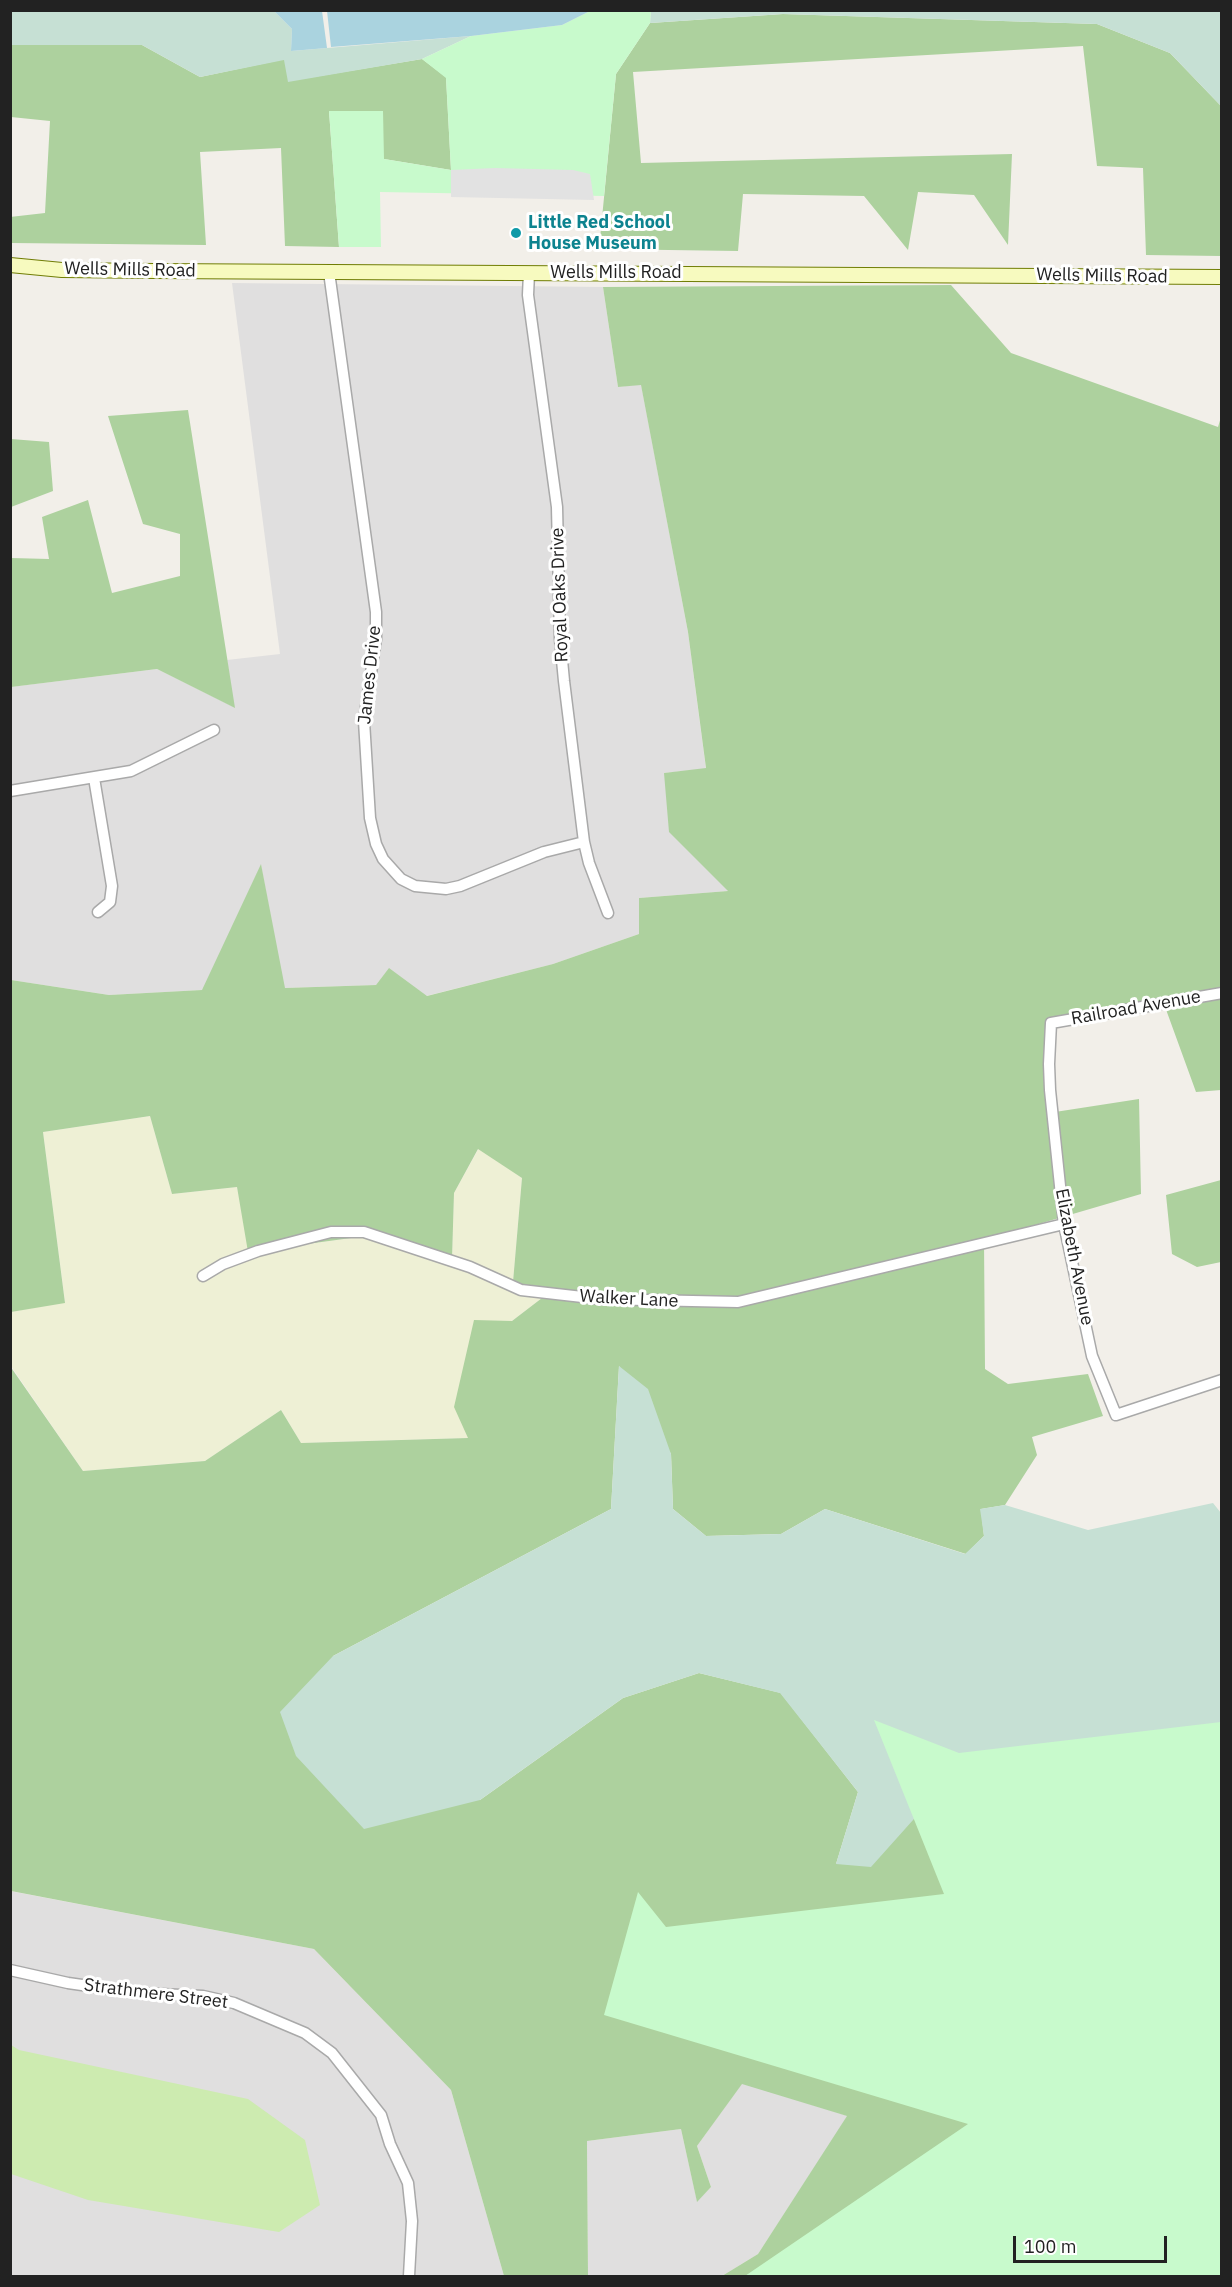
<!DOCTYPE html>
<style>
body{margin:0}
#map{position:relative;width:1232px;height:2287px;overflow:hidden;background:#f2efe9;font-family:"IBM Plex Sans",sans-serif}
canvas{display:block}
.frame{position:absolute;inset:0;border:12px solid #222;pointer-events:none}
.scale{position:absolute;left:1013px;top:2236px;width:154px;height:27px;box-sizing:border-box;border:3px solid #222;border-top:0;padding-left:8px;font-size:18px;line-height:21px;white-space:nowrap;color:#222;-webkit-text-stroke:4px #fff;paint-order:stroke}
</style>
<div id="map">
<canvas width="1232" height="2287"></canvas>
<div class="frame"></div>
<div class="scale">100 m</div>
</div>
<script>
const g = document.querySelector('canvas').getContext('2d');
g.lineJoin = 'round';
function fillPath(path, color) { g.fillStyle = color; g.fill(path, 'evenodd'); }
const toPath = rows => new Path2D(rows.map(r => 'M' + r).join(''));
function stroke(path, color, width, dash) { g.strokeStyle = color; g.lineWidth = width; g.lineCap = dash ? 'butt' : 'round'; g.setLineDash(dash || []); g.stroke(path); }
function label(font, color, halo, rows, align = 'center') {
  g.font = font + ' "IBM Plex Sans",sans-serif'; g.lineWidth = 6; g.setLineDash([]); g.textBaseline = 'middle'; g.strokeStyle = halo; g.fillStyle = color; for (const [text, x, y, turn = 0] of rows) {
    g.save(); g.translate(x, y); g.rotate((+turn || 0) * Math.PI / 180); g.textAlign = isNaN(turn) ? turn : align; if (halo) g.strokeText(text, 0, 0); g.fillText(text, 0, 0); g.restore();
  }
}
const residential = toPath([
 [232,283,603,287,618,387,641,384,688,632,706,769,664,773,728,891,639,898,639,934,553,964,426,996,389,969,376,985,284,988,261,865,203,990,109,995,11,980,10,687,157,669,234,707,227,660,280,654],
 [10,1891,314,1949,451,2090,504,2276,11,2276],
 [742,2083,848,2116,758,2254,722,2276,588,2276,587,2141,681,2129,697,2201,711,2187,697,2146]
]);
const farmland = toPath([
 [150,1116,172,1194,237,1187,249,1252,366,1236,452,1259,454,1193,479,1148,522,1178,513,1282,542,1298,512,1321,468,1438,301,1443,281,1410,205,1461,83,1471,11,1366,10,1312,65,1302,43,1132]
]);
const grass = toPath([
 [11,2045,19,2050,248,2099,305,2140,320,2205,279,2232,88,2200,11,2174]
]);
const forest = toPath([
 [783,14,1097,24,1170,53,1221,106,1221,256,1146,255,1143,168,1097,166,1083,46,633,72,641,163,1012,154,1008,245,974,195,918,192,908,250,864,196,743,194,738,251,599,249,616,74,650,23],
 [11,45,142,45,200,77,285,59,289,81,422,59,446,77,451,170,384,159,329,111,339,247,285,246,281,148,200,152,206,245,11,243,10,217,45,213,50,121,11,117],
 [951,285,1011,353,1218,427,1221,417,1221,1090,1196,1092,1164,1004,1050,1023,1055,1112,1139,1099,1141,1194,984,1240,985,1369,1008,1384,1088,1374,1103,1416,1032,1437,1037,1455,1005,1505,981,1509,984,1536,966,1554,825,1509,781,1534,706,1536,673,1509,671,1454,619,1366,611,1509,333,1656,480,1800,623,1698,699,1673,781,1693,858,1792,836,1864,964,1763,1221,2276,722,2276,758,2254,847,2116,742,2084,697,2146,711,2187,697,2202,681,2129,587,2141,588,2276,504,2276,451,2090,314,1949,11,1891,10,1366,83,1471,205,1461,281,1410,301,1443,468,1438,454,1407,474,1320,512,1321,542,1298,513,1282,522,1178,478,1149,454,1193,452,1259,366,1236,248,1252,237,1187,172,1194,150,1116,43,1132,65,1303,11,1312,11,980,109,995,202,990,261,864,285,988,376,985,389,968,427,996,553,964,639,934,639,898,728,891,669,832,664,773,706,768,688,632,641,385,618,387,603,287],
 [188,410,235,708,157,669,11,687,11,558,49,559,42,517,88,500,112,593,180,576,180,534,143,524,108,416],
 [11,439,49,442,53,491,11,507],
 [1221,1180,1221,1262,1197,1267,1172,1254,1166,1195]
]);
const wetland = toPath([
 [11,10,274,11,292,29,291,51,471,36,422,59,288,82,284,60,200,77,142,45,11,45],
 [651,10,1221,11,1221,106,1170,53,1097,24,783,14,650,23],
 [619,1366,648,1389,671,1454,673,1509,706,1536,781,1534,825,1509,965,1554,984,1536,980,1509,1005,1505,1088,1530,1213,1503,1221,1513,1221,1729,964,1763,871,1867,836,1864,858,1792,780,1693,699,1673,623,1698,480,1800,364,1829,296,1756,280,1712,333,1656,611,1509]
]);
const park = toPath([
 [590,11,651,11,650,23,616,74,604,196,380,192,381,247,339,247,329,111,383,111,384,159,451,170,446,78,422,59,471,36,562,25],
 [874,1720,959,1753,1221,1722,1221,2276,745,2276,968,2124,604,2015,638,1892,666,1927,944,1894]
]);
const parking = toPath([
 [495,168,573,170,590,174,594,200,451,197,451,170]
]);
const water = toPath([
 [274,11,322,11,327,48,291,51,292,29],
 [327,11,327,10,590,11,562,25,471,36,331,47]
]);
const street = toPath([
 [329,272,376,612,376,639,364,721,370,818,376,844,383,859,401,879,415,886,446,889,460,886,544,852,584,842],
 [529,273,528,295,557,507,560,639,564,681,584,842,589,863,608,913],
 [94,778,112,886,110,902,98,912],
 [10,791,131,771,214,730],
 [1222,993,1051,1023,1049,1064,1050,1090,1064,1224,1092,1356,1116,1415,1222,1380],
 [203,1276,223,1264,258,1251,331,1232,364,1232,470,1267,521,1290,600,1299,738,1302,1064,1224],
 [10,1970,68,1983,138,1993,203,1996,234,2003,305,2033,332,2053,381,2115,390,2144,408,2183,412,2221,409,2276]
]);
const secondary = toPath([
 [10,265,62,270,154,271,1222,277]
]);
const markers = [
 [516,233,6,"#0f9aa8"]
];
const cultureNames = [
 ["Little Red School",528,223],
 ["House Museum",528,244]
];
const streetNames = [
 ["Wells Mills Road",130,270,1],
 ["Wells Mills Road",616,273],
 ["Wells Mills Road",1102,276,1],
 ["Royal Oaks Drive",560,595,-92],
 ["James Drive",370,675,-84],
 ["Railroad Avenue",1136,1008,-10],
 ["Elizabeth Avenue",1074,1257,79],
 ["Walker Lane",629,1299,3],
 ["Strathmere Street",156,1994,7]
];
fillPath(residential, '#e0dfdf');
fillPath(farmland, '#eef0d5');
fillPath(grass, '#cdebb0');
fillPath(forest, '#add19e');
fillPath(wetland, '#c6e0d4');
fillPath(park, '#c8facc');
fillPath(parking, '#e2e2e2');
fillPath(water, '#aad3df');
stroke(street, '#a9a9a9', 13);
stroke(secondary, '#707d05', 16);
stroke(street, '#fff', 10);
stroke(secondary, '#f7fabf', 14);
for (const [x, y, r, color] of markers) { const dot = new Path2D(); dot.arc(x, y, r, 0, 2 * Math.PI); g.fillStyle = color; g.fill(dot); stroke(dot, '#fff', 2); }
label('bold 18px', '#0d838f', '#fff', cultureNames, 'left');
label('18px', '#222', '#fff', streetNames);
</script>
